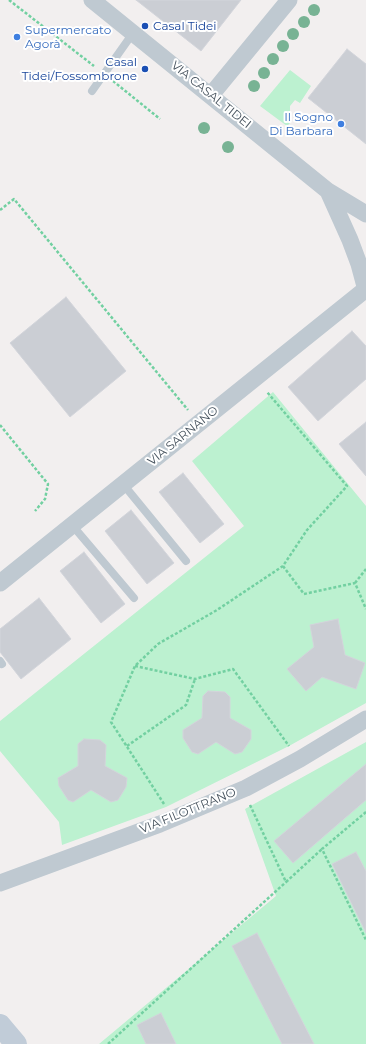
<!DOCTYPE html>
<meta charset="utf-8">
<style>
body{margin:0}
canvas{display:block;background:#f2efef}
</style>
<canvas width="366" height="1044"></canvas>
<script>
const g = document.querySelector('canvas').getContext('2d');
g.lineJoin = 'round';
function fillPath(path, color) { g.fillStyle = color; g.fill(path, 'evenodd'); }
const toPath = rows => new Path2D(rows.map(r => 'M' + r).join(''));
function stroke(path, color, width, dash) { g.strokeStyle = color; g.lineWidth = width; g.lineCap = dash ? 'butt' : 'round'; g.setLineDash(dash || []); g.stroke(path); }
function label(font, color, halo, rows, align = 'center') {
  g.font = font + ' Montserrat,sans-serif'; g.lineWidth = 4; g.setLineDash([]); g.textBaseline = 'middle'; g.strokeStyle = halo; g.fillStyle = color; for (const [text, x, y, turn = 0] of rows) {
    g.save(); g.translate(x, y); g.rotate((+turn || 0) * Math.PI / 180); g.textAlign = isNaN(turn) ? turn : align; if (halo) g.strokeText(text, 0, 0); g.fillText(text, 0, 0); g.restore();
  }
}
const green = toPath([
 [290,70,311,86,300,103,295,100,290,106,290,123,287,126,260,106],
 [273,392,366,506,366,703,289,746,166,807,62,845,59,822,0,751,0,721,244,526,192,461],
 [366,742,366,1044,99,1044,276,896,245,809]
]);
const building = toPath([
 [136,0,241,0,201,51,136,0],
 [347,49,366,64,366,144,308,98,347,49],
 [66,297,126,371,70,417,10,343,66,297],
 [352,331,366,346,366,379,318,421,288,387,352,331],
 [366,422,366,476,339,444,366,422],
 [183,473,224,524,200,543,159,492,183,473],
 [131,510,174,563,147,584,105,531,131,510],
 [84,552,125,604,101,623,60,571,84,552],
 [39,598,71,639,21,679,0,652,0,629,39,598],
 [338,619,345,655,365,663,356,689,322,677,306,691,287,669,314,647,310,625,338,619],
 [208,691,225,692,230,697,230,718,251,730,251,739,242,752,235,754,216,742,198,754,192,752,183,738,183,730,202,718,203,696,208,691],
 [84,739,100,740,106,745,105,766,127,778,126,787,118,800,111,802,91,790,73,802,68,800,59,786,58,778,78,766,78,744,84,739],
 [366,764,366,800,293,863,274,841,366,764],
 [356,852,366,871,366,933,332,864,356,852],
 [257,933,314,1044,282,1044,232,946,257,933],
 [161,1013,176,1044,146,1044,137,1025,161,1013]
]);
const path = toPath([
 [9,0,94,66],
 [113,81,160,119],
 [0,210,14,199,188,410],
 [0,425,48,484,45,499,35,511],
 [283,566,304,594,355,583,366,609],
 [355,583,366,569],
 [135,666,195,679,233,669,289,746],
 [127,746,186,705,195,679],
 [164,804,111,722,135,666,158,644,217,610,283,566,307,530,347,486,267,392],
 [250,805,286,882,322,849],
 [366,812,322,849,366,940],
 [108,1044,286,882]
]);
const lane = toPath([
 [92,91,133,33],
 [123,484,186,561],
 [72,525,134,598],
 [0,661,2,664]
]);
const street = toPath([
 [92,0,328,191,366,214],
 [211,95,289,0],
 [328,191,350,240,359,264,366,290],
 [0,583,366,289],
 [0,883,160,824,246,788,300,759,366,719]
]);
const secondary = toPath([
 [0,1025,16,1044]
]);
const trees = [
 [314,10],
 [304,22],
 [293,34],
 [283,46],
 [273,59],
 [264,73],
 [254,86],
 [204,128],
 [228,147]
];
const markers = [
 [145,26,4,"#1a4fb4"],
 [17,37,4,"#3f7fe0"],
 [145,69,4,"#1a4fb4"],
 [341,124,4,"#3f7fe0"]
];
const transitNames = [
 ["Casal Tidei",153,26],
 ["Casal",137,62,"right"],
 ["Tidei/Fossombrone",137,76,"right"]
];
const shopNames = [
 ["Supermercato",25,30],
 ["Agorà",25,44],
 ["Il Sogno",333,117,"right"],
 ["Di Barbara",333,131,"right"]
];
const streetNames = [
 ["VIA CASAL TIDEI",211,95,39],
 ["VIA SARNANO",183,436,-39],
 ["VIA FILOTTRANO",188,811,-22]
];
fillPath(green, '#bcf1d0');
fillPath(building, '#cbced4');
stroke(building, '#d3d5db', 1);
stroke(path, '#72d0a1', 2.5, [3, 2]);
stroke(lane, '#bfc9d1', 8);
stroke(street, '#bfc9d1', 17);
stroke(secondary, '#c1ccd8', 22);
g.fillStyle = '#78b394';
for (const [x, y] of trees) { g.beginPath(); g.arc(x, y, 6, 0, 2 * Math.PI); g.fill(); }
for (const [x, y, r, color] of markers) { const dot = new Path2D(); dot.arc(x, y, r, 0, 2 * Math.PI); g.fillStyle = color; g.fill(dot); stroke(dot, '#fff', 1.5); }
label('12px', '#164399', '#fff', transitNames, 'left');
label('12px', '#366cbe', '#fff', shopNames, 'left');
label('12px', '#46525d', '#fff', streetNames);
</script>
